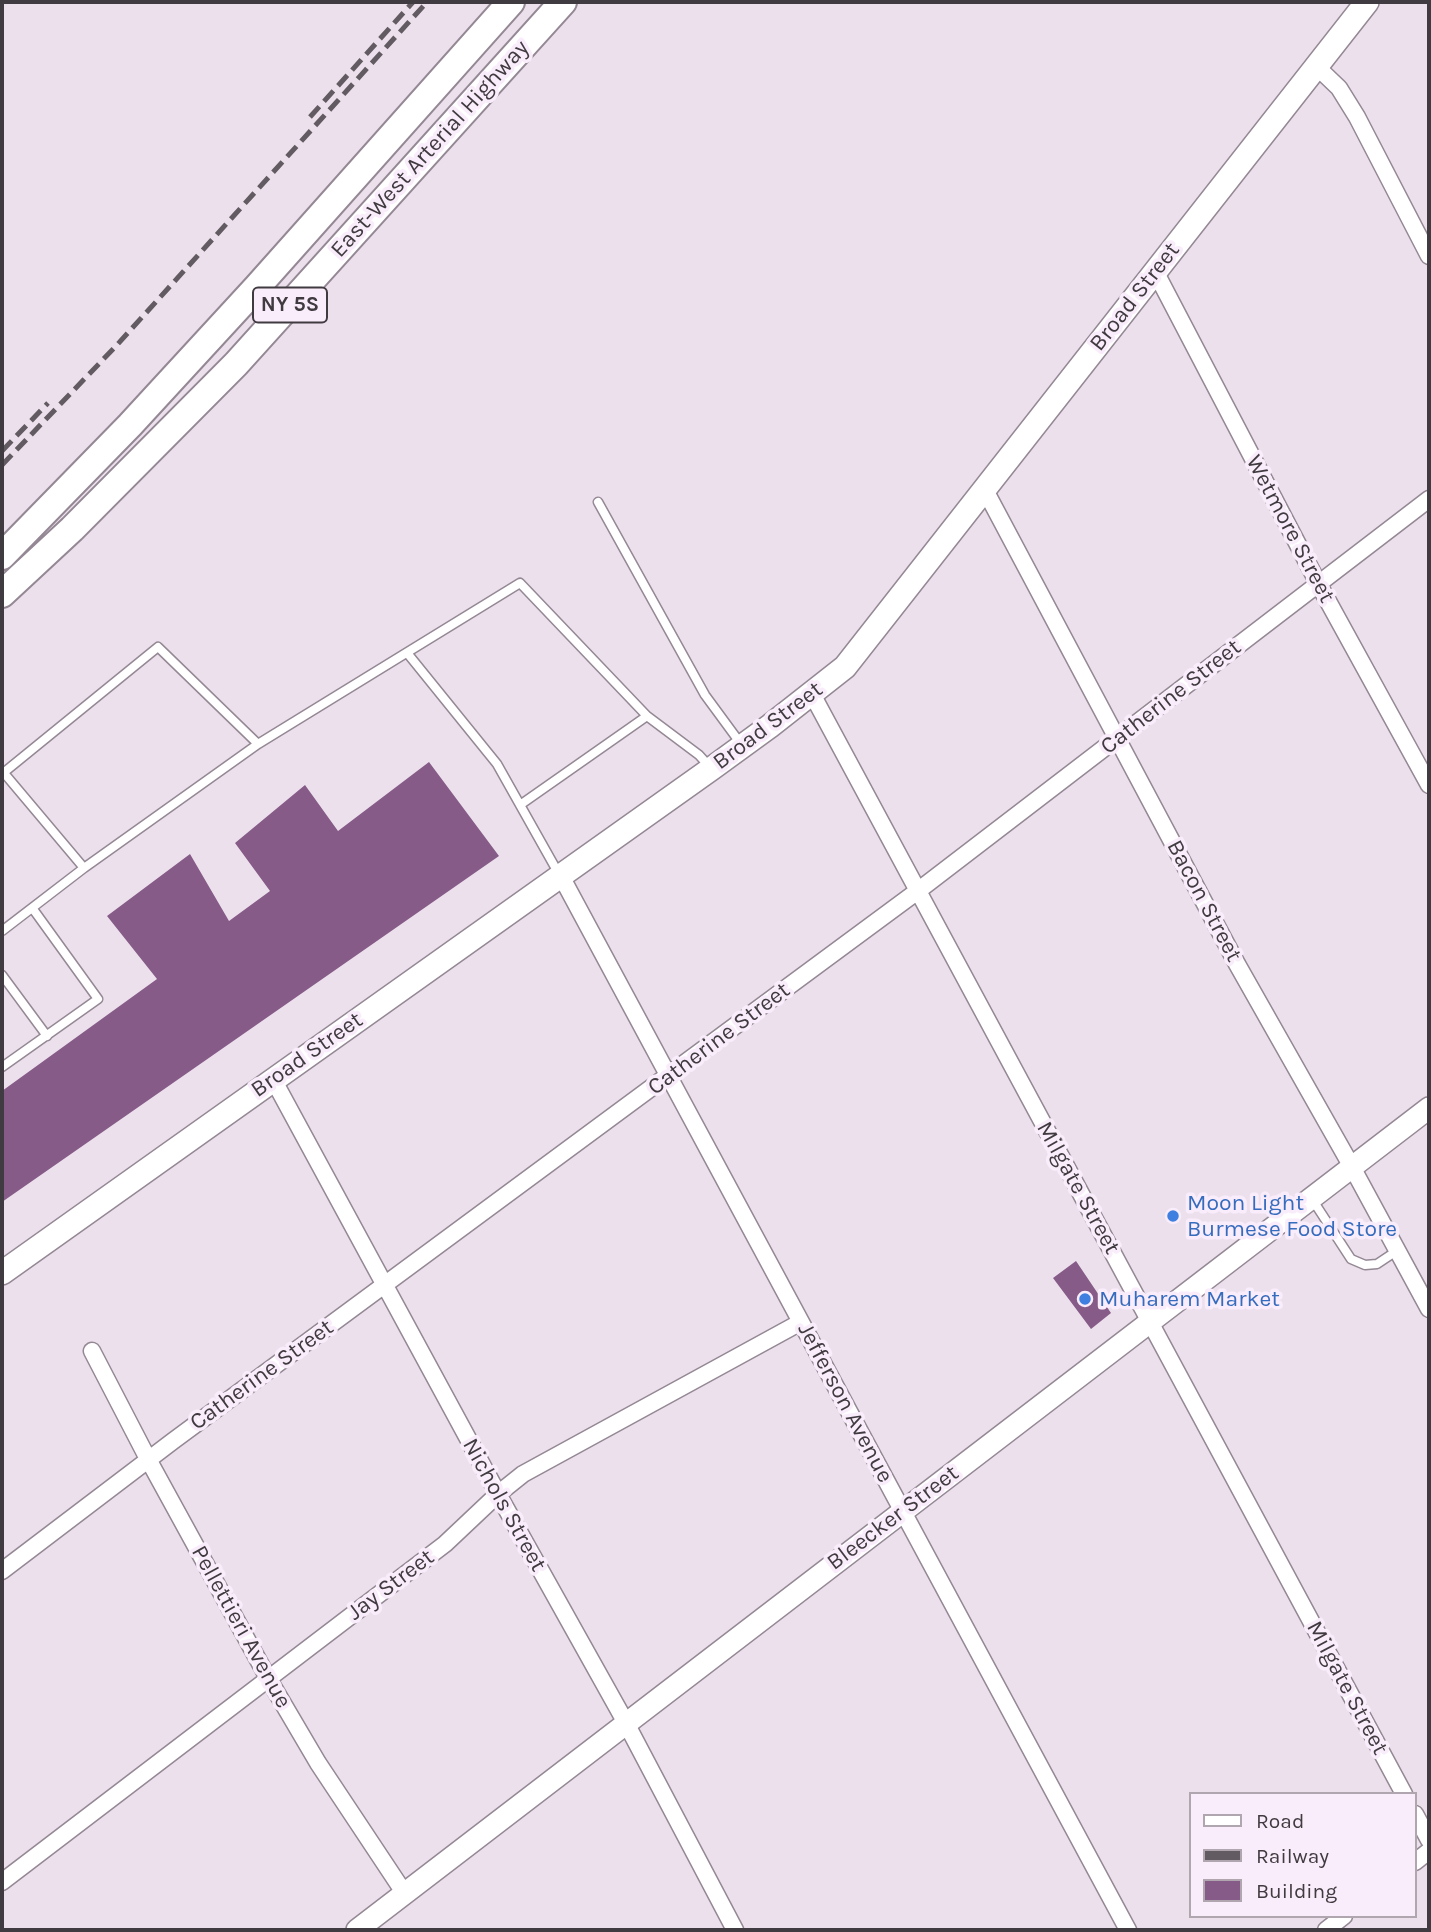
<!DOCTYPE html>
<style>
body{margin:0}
#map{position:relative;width:1431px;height:1932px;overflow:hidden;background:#ede0ed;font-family:Karla,sans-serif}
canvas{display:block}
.frame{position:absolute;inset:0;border:4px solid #403b40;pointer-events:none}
.legend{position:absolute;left:1189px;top:1792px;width:228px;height:126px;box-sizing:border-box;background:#faedfb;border:2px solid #b0a6b0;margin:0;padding:9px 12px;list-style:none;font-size:21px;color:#403b40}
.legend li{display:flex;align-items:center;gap:14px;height:35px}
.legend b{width:35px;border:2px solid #b0a6b0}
</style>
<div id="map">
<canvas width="1431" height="1932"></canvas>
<div class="frame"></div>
<ul class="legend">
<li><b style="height:9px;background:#fff"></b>Road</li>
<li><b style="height:9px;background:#625c62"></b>Railway</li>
<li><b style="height:19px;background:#865b88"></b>Building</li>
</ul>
</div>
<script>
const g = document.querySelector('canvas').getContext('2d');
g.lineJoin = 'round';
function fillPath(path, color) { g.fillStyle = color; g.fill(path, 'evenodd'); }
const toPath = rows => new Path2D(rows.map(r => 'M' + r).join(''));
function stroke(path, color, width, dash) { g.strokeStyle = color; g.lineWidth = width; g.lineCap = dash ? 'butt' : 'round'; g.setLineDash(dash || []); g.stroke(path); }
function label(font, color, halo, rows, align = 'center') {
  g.font = font + ' Karla,sans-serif'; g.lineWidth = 7; g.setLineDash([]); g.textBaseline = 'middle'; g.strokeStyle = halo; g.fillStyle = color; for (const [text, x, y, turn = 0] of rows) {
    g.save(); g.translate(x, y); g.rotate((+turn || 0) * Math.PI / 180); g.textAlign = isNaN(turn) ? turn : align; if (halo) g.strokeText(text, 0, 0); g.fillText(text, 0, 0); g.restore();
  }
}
const building = toPath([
 [429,762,499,856,2,1202,2,1091,157,979,107,916,190,854,229,921,270,891,235,843,305,785,338,831],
 [1076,1261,1111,1313,1091,1329,1053,1278]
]);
const service = toPath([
 [598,502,705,695,741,744],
 [408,654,497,764,560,876],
 [4,773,84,868],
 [2,774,158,647,258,744],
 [520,805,647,716,699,755,709,766],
 [2,931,84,868,258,744,520,583,647,716],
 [2,975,47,1036],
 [2,1067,98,999,33,909],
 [1312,1199,1351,1259,1365,1265,1377,1264,1398,1250]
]);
const minor = toPath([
 [1316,66,1339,88,1357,117,1429,256],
 [1155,271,1318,583,1429,785],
 [985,490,1237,964,1352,1167,1429,1309],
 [812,694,1404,1794],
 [561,876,1128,1930],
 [273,1079,498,1494,626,1723,735,1930],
 [92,1351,148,1459,268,1678,318,1763,405,1894],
 [2,1571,173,1441,919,890,1429,499],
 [1415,1814,1429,1840],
 [1415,1862,1429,1851],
 [2,1882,445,1544,498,1494,523,1474,801,1322],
 [1326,1930,1344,1916]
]);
const tertiary = toPath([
 [357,1930,1429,1108]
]);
const secondary = toPath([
 [2,1273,711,769,770,726,845,667,1367,2]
]);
const primary = toPath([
 [2,556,130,425,257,287,511,2],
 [2,594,72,529,236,364,563,2]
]);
const rail = toPath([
 [310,117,413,2],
 [2,451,48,403],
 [2,465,116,346,427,2]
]);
const markers = [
 [1173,1216,7,"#3f7fe0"],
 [1085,1299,7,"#3f7fe0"]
];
const shields = [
 [290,305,74]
];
const shieldNames = [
 ["NY 5S",290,305]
];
const streetNames = [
 ["East-West Arterial Highway",430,149,-48],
 ["Broad Street",1135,297,-52],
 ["Wetmore Street",1290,529,62],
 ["Catherine Street",1171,697,-38],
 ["Broad Street",768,726,-37],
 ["Bacon Street",1204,901,62],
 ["Catherine Street",719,1039,-37],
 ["Broad Street",307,1055,-35],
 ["Milgate Street",1078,1188,61],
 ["Catherine Street",262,1375,-36],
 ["Jefferson Avenue",845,1403,62],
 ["Nichols Street",504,1505,61],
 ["Bleecker Street",893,1518,-37],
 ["Jay Street",391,1585,-37],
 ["Pellettieri Avenue",241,1627,61],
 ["Milgate Street",1347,1688,62]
];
const shopNames = [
 ["Moon Light",1187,1203],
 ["Burmese Food Store",1187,1229],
 ["Muharem Market",1099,1299]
];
fillPath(building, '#865b88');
stroke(service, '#948895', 11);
stroke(minor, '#948895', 19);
stroke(tertiary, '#948895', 24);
stroke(secondary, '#948895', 26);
stroke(primary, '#948895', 30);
stroke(service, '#fff', 8);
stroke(minor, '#fff', 16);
stroke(tertiary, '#fff', 21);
stroke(secondary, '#fff', 23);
stroke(primary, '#fff', 26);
stroke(rail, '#625c62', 5, [14, 7]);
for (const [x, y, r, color] of markers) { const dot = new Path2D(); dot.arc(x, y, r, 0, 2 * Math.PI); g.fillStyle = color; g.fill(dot); stroke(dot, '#faedfb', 2.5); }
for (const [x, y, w] of shields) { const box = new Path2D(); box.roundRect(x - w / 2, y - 17.5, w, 35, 5); g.fillStyle = '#faedfb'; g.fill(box); stroke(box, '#403b40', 2); }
label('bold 21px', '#403b40', null, shieldNames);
label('23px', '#403b40', '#faedfb', streetNames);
label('23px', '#366cbe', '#faedfb', shopNames, 'left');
</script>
